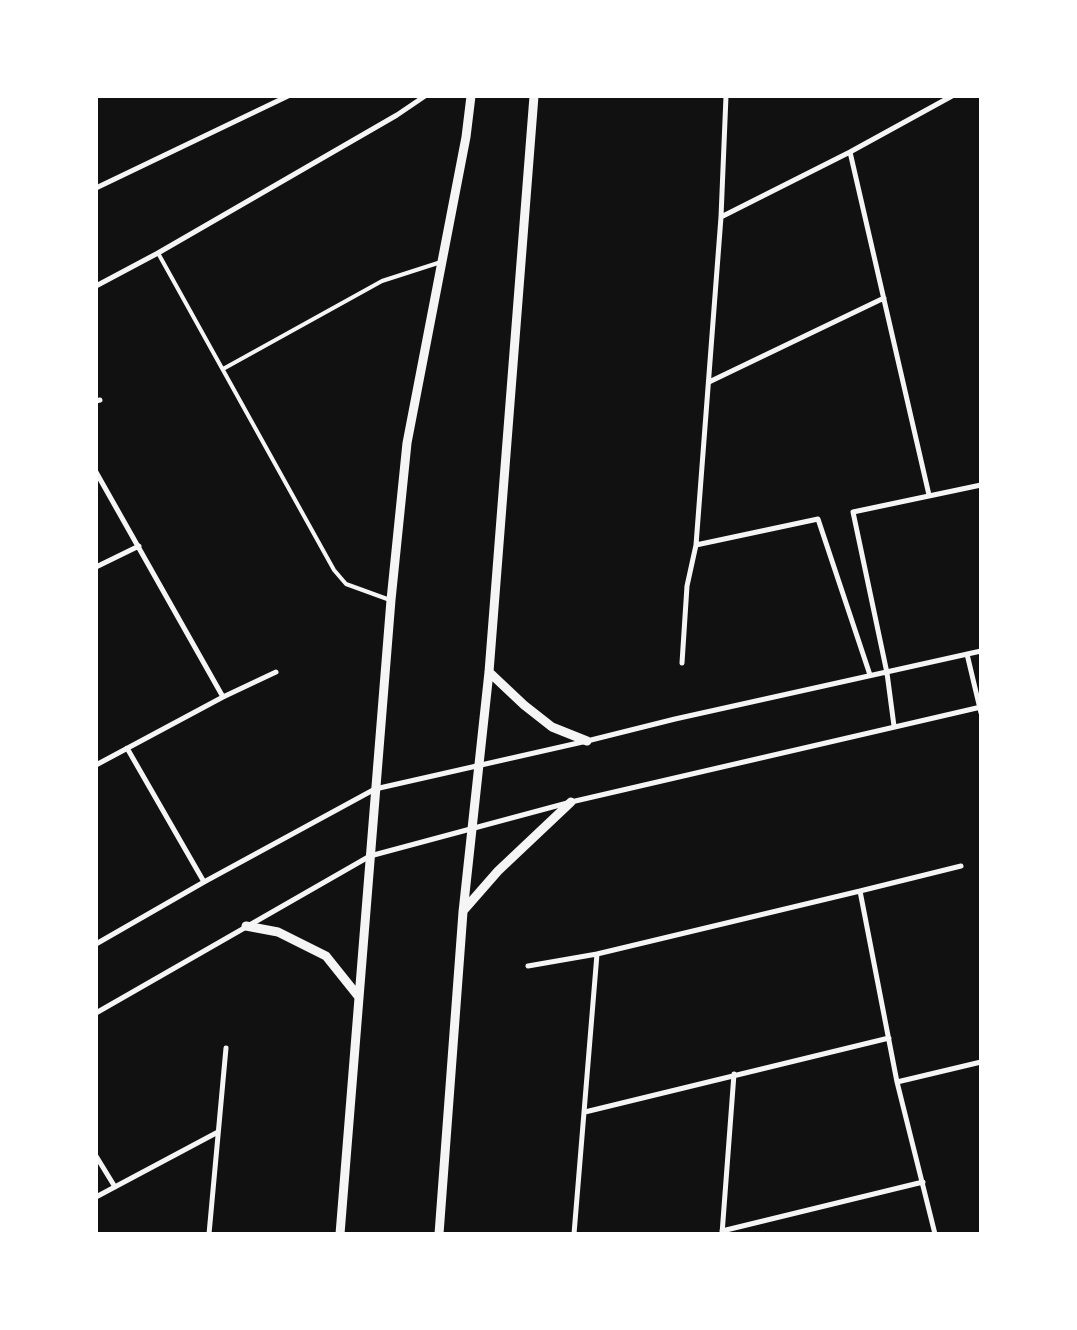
<!DOCTYPE html>
<style>
body{margin:0}
#map{position:relative;width:1077px;height:1330px;overflow:hidden;background:#111;font-family:"Zilla Slab",serif}
canvas{display:block}
.frame{position:absolute;inset:0;border:98px solid #fff;pointer-events:none}
</style>
<div id="map">
<canvas width="1077" height="1330"></canvas>
<div class="frame"></div>
</div>
<script>
const g = document.querySelector('canvas').getContext('2d');
g.lineJoin = 'round';
const toPath = rows => new Path2D(rows.map(r => 'M' + r).join(''));
function stroke(path, color, width, dash) { g.strokeStyle = color; g.lineWidth = width; g.lineCap = dash ? 'butt' : 'round'; g.setLineDash(dash || []); g.stroke(path); }
const service = toPath([
 [158,253,334,570,346,584,390,600],
 [223,369,382,281,441,262]
]);
const minor = toPath([
 [726,96,721,217,696,545,818,519,870,675],
 [850,152,929,495],
 [96,188,288,96],
 [721,217,850,152,952,96],
 [96,286,158,253,397,115,425,96],
 [709,382,884,298],
 [96,401,100,400],
 [96,472,223,697],
 [96,567,139,546],
 [967,654,981,713],
 [682,663,687,586,696,545],
 [894,726,887,673,853,512,981,485],
 [127,748,204,882],
 [96,765,223,697,276,672],
 [860,891,961,866],
 [96,944,204,882,375,789,587,741,675,719,981,651],
 [528,966,597,954],
 [96,1013,370,856,571,802,981,707],
 [897,1082,981,1062],
 [585,1112,889,1038],
 [96,1156,115,1187],
 [96,1197,218,1132],
 [722,1231,923,1182],
 [209,1234,226,1048],
 [574,1234,597,954,860,891,897,1082,935,1234],
 [722,1234,734,1074]
]);
const tertiary = toPath([
 [489,672,524,705,552,727,587,741],
 [463,911,498,871,571,802],
 [246,926,278,932,326,956,358,996],
 [340,1234,391,600,407,443,466,137,471,96],
 [439,1234,463,912,489,672,534,96]
]);
stroke(service, '#f5f5f5', 4);
stroke(minor, '#f5f5f5', 5);
stroke(tertiary, '#f5f5f5', 9);
</script>
